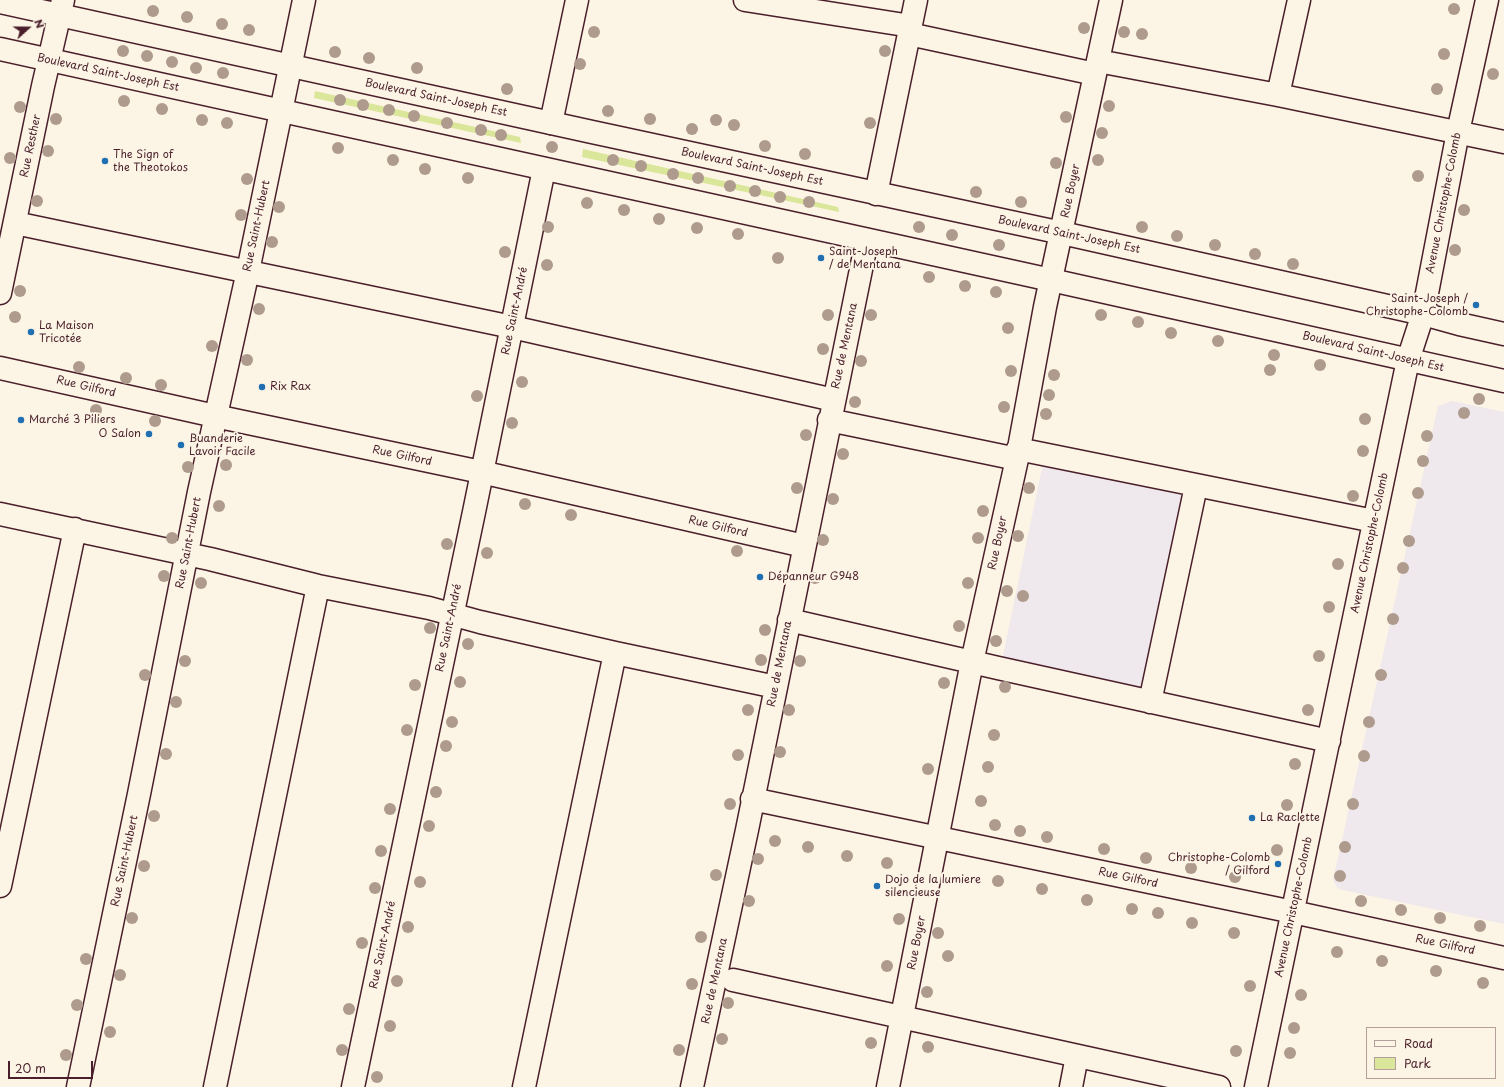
<!DOCTYPE html>
<meta charset="utf-8">
<style>
body{margin:0}
#map{position:relative;width:1504px;height:1087px;overflow:hidden;background:#fcf5e5;font-family:"Playpen Sans",sans-serif}
canvas{display:block}
.legend{position:absolute;left:1366px;top:1027px;width:130px;height:52px;box-sizing:border-box;background:#fcf5e5;border:1px solid #b59f9b;margin:0;padding:5px 7px;list-style:none;font-size:12px;color:#4a1f2b}
.legend li{display:flex;align-items:center;gap:8px;height:20px}
.legend b{width:20px;border:1px solid #b59f9b}
.north{position:absolute;left:8px;top:8px;width:40px;height:40px;-webkit-text-stroke:3px #fcf5e5;paint-order:stroke;rotate:69deg;font-size:11px;font-weight:700;line-height:16px;text-align:center;color:#4a1f2b}
.north::after{content:'';display:block;margin:auto;width:14px;height:18px;background:#4a1f2b;clip-path:polygon(50% 0,100% 100%,50% 72%,0 100%)}
.scale{position:absolute;left:8px;top:1061px;width:85px;height:18px;box-sizing:border-box;border:2px solid #4a1f2b;border-top:0;padding-left:5px;font-size:12px;line-height:14px;white-space:nowrap;color:#4a1f2b;-webkit-text-stroke:3px #fcf5e5;paint-order:stroke}
</style>
<div id="map">
<canvas width="1504" height="1087"></canvas>
<ul class="legend">
<li><b style="height:5px;background:#fcf5e5"></b>Road</li>
<li><b style="height:11px;background:#dae699"></b>Park</li>
</ul>
<div class="north">N</div>
<div class="scale">20 m</div>
</div>
<script>
const g = document.querySelector('canvas').getContext('2d');
g.lineJoin = 'round';
function fillPath(path, color) { g.fillStyle = color; g.fill(path, 'evenodd'); }
const toPath = rows => new Path2D(rows.map(r => 'M' + r).join(''));
function stroke(path, color, width, dash) { g.strokeStyle = color; g.lineWidth = width; g.lineCap = dash ? 'butt' : 'round'; g.setLineDash(dash || []); g.stroke(path); }
function label(font, color, halo, rows, align = 'center') {
  g.font = font + ' "Playpen Sans",sans-serif'; g.lineWidth = 4; g.setLineDash([]); g.textBaseline = 'middle'; g.strokeStyle = halo; g.fillStyle = color; for (const [text, x, y, turn = 0] of rows) {
    g.save(); g.translate(x, y); g.rotate((+turn || 0) * Math.PI / 180); g.textAlign = isNaN(turn) ? turn : align; if (halo) g.strokeText(text, 0, 0); g.fillText(text, 0, 0); g.restore();
  }
}
const built = toPath([
 [1452,401,1504,412,1504,924,1338,889,1333,880,1438,406],
 [1044,458,1188,489,1145,696,1001,665]
]);
const green = toPath([
 [315,91,520,137,521,143,314,98],
 [583,149,838,207,839,212,582,157]
]);
const minor = toPath([
 [745,0,911,26],
 [909,34,1095,74],
 [1098,61,1278,95,1504,142],
 [1278,95,1299,0],
 [551,123,577,0],
 [876,194,916,0],
 [15,223,512,327,834,400],
 [0,293,43,86,63,0],
 [0,368,215,416,481,472,804,546],
 [829,420,1017,459],
 [1018,449,1374,521],
 [0,514,210,559,318,586,429,608,480,622,615,653,776,687],
 [789,620,998,668,1329,741],
 [1150,702,1196,486],
 [752,799,1293,912,1504,958],
 [0,886,75,529],
 [733,980,1219,1087],
 [78,1087,139,794,199,492,248,271,304,0],
 [215,1087,318,586],
 [353,1087,474,512,544,169],
 [524,1087,615,653],
 [692,1087,747,830,867,240],
 [888,1087,972,662,1017,459,1045,307,1111,0],
 [1071,1087,1077,1056],
 [1256,1087,1408,360,1423,314,1458,132,1487,0]
]);
const major = toPath([
 [0,2,592,132,1062,233,1423,314,1459,324,1504,334],
 [0,49,1051,280,1504,381]
]);
const trees = [
 [1454,9],
 [153,11],
 [187,17],
 [222,24],
 [1084,28],
 [249,30],
 [594,32],
 [1124,32],
 [1142,34],
 [123,51],
 [885,51],
 [335,52],
 [1444,54],
 [147,56],
 [369,58],
 [172,62],
 [580,64],
 [196,68],
 [417,68],
 [223,73],
 [1493,74],
 [507,89],
 [1437,89],
 [340,100],
 [124,101],
 [363,105],
 [1109,106],
 [20,107],
 [162,109],
 [389,110],
 [608,111],
 [414,116],
 [1066,117],
 [56,119],
 [650,119],
 [202,120],
 [716,120],
 [227,123],
 [447,123],
 [870,123],
 [734,125],
 [692,129],
 [481,130],
 [1102,133],
 [501,135],
 [765,146],
 [552,147],
 [338,148],
 [48,151],
 [805,154],
 [10,158],
 [393,160],
 [613,160],
 [1098,160],
 [1056,163],
 [641,166],
 [425,169],
 [673,174],
 [1418,176],
 [468,178],
 [698,178],
 [247,179],
 [730,186],
 [755,191],
 [976,192],
 [780,197],
 [37,201],
 [809,202],
 [1021,202],
 [587,203],
 [279,207],
 [624,210],
 [1464,210],
 [241,215],
 [659,219],
 [548,227],
 [919,227],
 [1142,227],
 [697,228],
 [738,234],
 [952,235],
 [1177,236],
 [272,242],
 [999,245],
 [1215,245],
 [1455,250],
 [505,252],
 [1255,254],
 [778,258],
 [1293,264],
 [547,265],
 [929,277],
 [965,286],
 [20,291],
 [996,292],
 [259,309],
 [828,315],
 [871,315],
 [1101,315],
 [15,317],
 [1138,322],
 [1008,328],
 [1171,333],
 [1218,341],
 [212,346],
 [823,349],
 [1274,355],
 [247,360],
 [861,361],
 [1320,365],
 [79,367],
 [1270,370],
 [1011,371],
 [1054,375],
 [126,378],
 [522,382],
 [161,385],
 [1049,395],
 [477,396],
 [1479,399],
 [855,402],
 [1004,407],
 [96,410],
 [1464,413],
 [1046,414],
 [1365,419],
 [155,421],
 [512,423],
 [806,435],
 [1427,436],
 [1363,451],
 [843,454],
 [1423,461],
 [226,465],
 [188,467],
 [797,488],
 [1029,488],
 [1418,493],
 [1353,496],
 [833,499],
 [525,504],
 [219,506],
 [983,511],
 [571,515],
 [1018,536],
 [172,538],
 [978,538],
 [823,540],
 [1409,541],
 [447,544],
 [737,551],
 [487,553],
 [1338,564],
 [1403,568],
 [164,576],
 [815,578],
 [201,583],
 [968,583],
 [1007,591],
 [1023,596],
 [1329,607],
 [1393,619],
 [959,626],
 [430,628],
 [765,630],
 [996,641],
 [468,644],
 [1319,656],
 [761,660],
 [185,661],
 [800,661],
 [145,675],
 [1381,675],
 [460,682],
 [944,683],
 [415,685],
 [1005,687],
 [176,702],
 [748,710],
 [789,710],
 [1308,710],
 [452,722],
 [1369,722],
 [407,730],
 [994,735],
 [446,746],
 [780,752],
 [166,754],
 [738,755],
 [1364,756],
 [1295,764],
 [988,767],
 [928,769],
 [436,792],
 [981,801],
 [730,804],
 [1353,804],
 [1287,805],
 [390,809],
 [154,816],
 [995,825],
 [429,826],
 [1020,831],
 [1047,837],
 [775,841],
 [808,847],
 [1345,847],
 [1104,849],
 [1277,850],
 [381,851],
 [847,856],
 [1146,858],
 [758,859],
 [887,863],
 [144,866],
 [1191,868],
 [716,875],
 [1340,876],
 [1235,877],
 [998,881],
 [420,882],
 [375,888],
 [1042,889],
 [1087,900],
 [749,901],
 [1361,901],
 [1132,909],
 [1401,910],
 [1158,913],
 [132,918],
 [1440,918],
 [899,919],
 [1192,923],
 [1480,926],
 [408,927],
 [938,933],
 [1234,933],
 [701,937],
 [362,943],
 [1337,952],
 [948,956],
 [86,959],
 [1382,961],
 [887,966],
 [1436,971],
 [120,975],
 [397,981],
 [1483,983],
 [692,984],
 [1250,986],
 [927,992],
 [1301,995],
 [728,1003],
 [77,1005],
 [349,1009],
 [390,1026],
 [1294,1028],
 [110,1032],
 [722,1039],
 [871,1043],
 [928,1047],
 [342,1050],
 [679,1050],
 [1236,1051],
 [1290,1053],
 [66,1055],
 [377,1077]
];
const markers = [
 [105,161,4,"#1f6fb2"],
 [821,258,4,"#1f6fb2"],
 [1476,305,4,"#1f6fb2"],
 [31,332,4,"#1f6fb2"],
 [262,387,4,"#1f6fb2"],
 [21,420,4,"#1f6fb2"],
 [149,434,4,"#1f6fb2"],
 [181,445,4,"#1f6fb2"],
 [760,577,4,"#1f6fb2"],
 [1252,818,4,"#1f6fb2"],
 [1278,864,4,"#1f6fb2"],
 [877,886,4,"#1f6fb2"]
];
const streetNames = [
 ["Boulevard Saint-Joseph Est",108,73,12],
 ["Boulevard Saint-Joseph Est",436,98,12],
 ["Rue Resther",31,146,-78],
 ["Boulevard Saint-Joseph Est",752,167,12],
 ["Rue Boyer",1071,191,-78],
 ["Avenue Christophe-Colomb",1444,203,-79],
 ["Rue Saint-Hubert",257,226,-78],
 ["Boulevard Saint-Joseph Est",1069,235,12],
 ["Rue Saint-André",515,311,-78],
 ["Rue de Mentana",845,346,-78],
 ["Boulevard Saint-Joseph Est",1373,352,13],
 ["Rue Gilford",86,387,13],
 ["Rue Gilford",402,456,12],
 ["Rue Gilford",718,527,13],
 ["Rue Saint-Hubert",189,543,-79],
 ["Rue Boyer",998,543,-78],
 ["Avenue Christophe-Colomb",1370,543,-78],
 ["Rue Saint-André",449,628,-78],
 ["Rue de Mentana",780,664,-79],
 ["Rue Saint-Hubert",125,861,-78],
 ["Rue Gilford",1128,878,12],
 ["Avenue Christophe-Colomb",1294,907,-78],
 ["Rue Boyer",917,943,-79],
 ["Rue Saint-André",383,945,-78],
 ["Rue Gilford",1445,945,12],
 ["Rue de Mentana",715,981,-78]
];
const poiNames = [
 ["The Sign of",113,155],
 ["the Theotokos",113,168],
 ["Saint-Joseph",829,252],
 ["/ de Mentana",829,265],
 ["Saint-Joseph /",1468,299,"right"],
 ["Christophe-Colomb",1468,312,"right"],
 ["La Maison",39,326],
 ["Tricotée",39,339],
 ["Rix Rax",270,387],
 ["Marché 3 Piliers",29,420],
 ["O Salon",141,434,"right"],
 ["Buanderie",189,439],
 ["Lavoir Facile",189,452],
 ["Dépanneur G948",768,577],
 ["La Raclette",1260,818],
 ["Christophe-Colomb",1270,858,"right"],
 ["/ Gilford",1270,871,"right"],
 ["Dojo de la lumiere",885,880],
 ["silencieuse",885,893]
];
fillPath(built, '#efe8ec');
fillPath(green, '#dae699');
stroke(minor, '#4a1f2b', 25);
stroke(major, '#4a1f2b', 25);
stroke(minor, '#fcf5e5', 22);
stroke(major, '#fcf5e5', 22);
g.fillStyle = '#ae9b8e';
for (const [x, y] of trees) { g.beginPath(); g.arc(x, y, 6, 0, 2 * Math.PI); g.fill(); }
for (const [x, y, r, color] of markers) { const dot = new Path2D(); dot.arc(x, y, r, 0, 2 * Math.PI); g.fillStyle = color; g.fill(dot); stroke(dot, '#fcf5e5', 1.5); }
label('11px', '#4a1f2b', '#fcf5e5', streetNames);
label('11px', '#4a1f2b', '#fcf5e5', poiNames, 'left');
</script>
